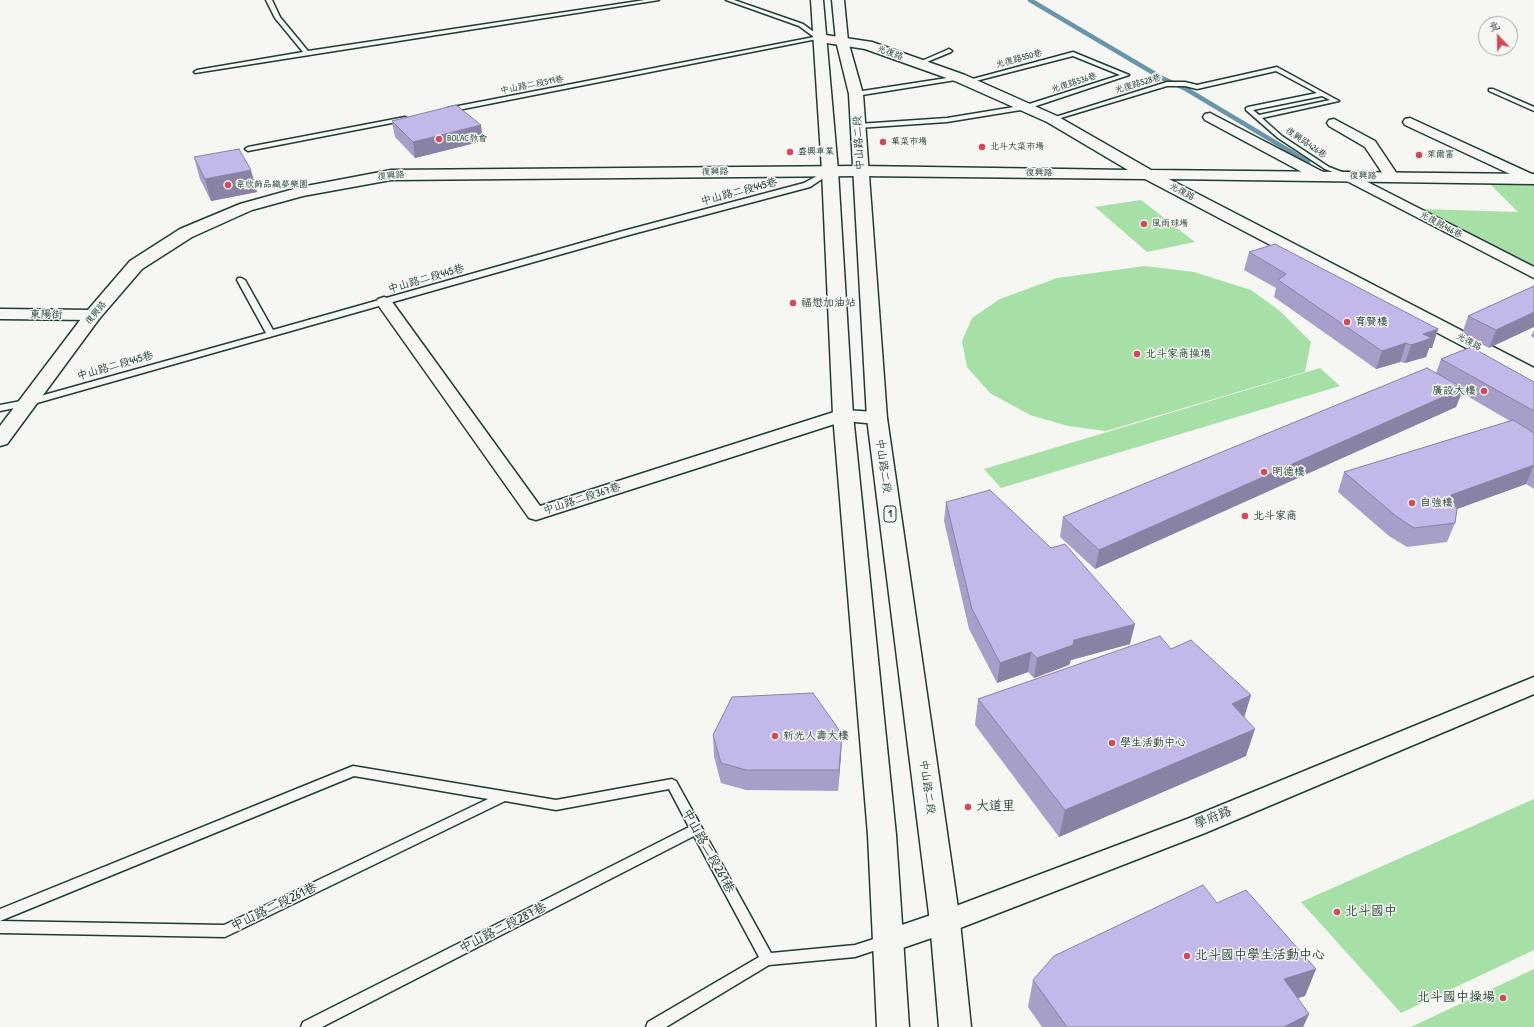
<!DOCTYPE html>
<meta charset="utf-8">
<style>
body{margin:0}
#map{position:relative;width:1534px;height:1027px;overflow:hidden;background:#f6f6f2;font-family:"Patrick Hand","LXGW WenKai TC",sans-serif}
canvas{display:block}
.north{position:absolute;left:1478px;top:16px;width:40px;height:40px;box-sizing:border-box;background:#f6f6f2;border:1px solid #a0aca6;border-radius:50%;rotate:338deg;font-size:11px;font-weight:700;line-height:16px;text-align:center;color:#1f3d34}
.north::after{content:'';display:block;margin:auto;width:14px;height:18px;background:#d1495b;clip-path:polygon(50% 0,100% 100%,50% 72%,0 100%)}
</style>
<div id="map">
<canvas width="1534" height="1027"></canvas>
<div class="north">北</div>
</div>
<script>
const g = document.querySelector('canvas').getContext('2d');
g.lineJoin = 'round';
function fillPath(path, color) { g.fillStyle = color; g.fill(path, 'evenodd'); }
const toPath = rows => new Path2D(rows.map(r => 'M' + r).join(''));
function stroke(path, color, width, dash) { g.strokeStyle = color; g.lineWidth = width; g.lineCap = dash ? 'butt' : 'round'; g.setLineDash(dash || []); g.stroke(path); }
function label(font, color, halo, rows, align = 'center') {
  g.font = font + ' "Patrick Hand","LXGW WenKai TC",sans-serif'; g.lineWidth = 3; g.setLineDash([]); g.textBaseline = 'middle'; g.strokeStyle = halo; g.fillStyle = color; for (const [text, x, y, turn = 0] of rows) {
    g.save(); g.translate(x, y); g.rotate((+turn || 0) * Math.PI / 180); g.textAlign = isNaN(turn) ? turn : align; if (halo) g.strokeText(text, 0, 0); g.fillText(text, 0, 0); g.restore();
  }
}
const green = toPath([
 [1489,183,1534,185,1534,270,1422,209,1518,212],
 [1141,200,1195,242,1147,252,1095,207],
 [1145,266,1194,272,1251,290,1280,311,1311,342,1305,372,1106,431,1068,426,1030,415,990,393,967,367,962,341,972,318,1000,299,1057,278],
 [1320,368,1340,386,1001,488,984,469],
 [1534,799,1534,950,1401,1013,1301,902],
 [1534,969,1534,1027,1411,1027]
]);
const stream = toPath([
 [1030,0,1162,78,1186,89,1308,162]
]);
const lane = toPath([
 [266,0,272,0,280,17,308,51,645,0,659,0,195,73,194,72,197,70,303,52,275,18,266,0],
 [726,0,734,0,803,24,822,38,448,112,445,110,448,108,814,37,799,26,726,0],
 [949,49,952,51,951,52,922,64,917,63,949,49],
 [1073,52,1129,75,1027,109,947,122,858,128,855,126,858,124,947,118,1026,105,1120,75,1073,56,968,83,965,81,1073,52],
 [1277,67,1339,101,1262,118,1282,136,1329,167,1350,175,1350,177,1346,177,1325,169,1278,138,1246,110,1246,108,1248,107,1317,93,1276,71,1197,89,1185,86,1167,86,1054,120,1049,119,1167,82,1185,82,1197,85,1277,67],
 [1322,96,1330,100,1259,115,1253,110,1322,96],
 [960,76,962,77,962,79,856,96,853,94,856,92,960,76],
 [1489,89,1493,89,1534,107,1534,111,1489,91,1489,89],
 [405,117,407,118,407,120,248,151,245,149,248,147,405,117],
 [828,170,834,171,810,187,629,235,30,405,0,411,0,405,26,400,266,333,237,280,238,278,241,278,245,280,273,330,623,231,804,183,828,170],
 [353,766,556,800,672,779,676,781,771,953,855,945,886,935,891,937,893,941,891,945,855,957,769,965,666,1027,646,1027,648,1022,759,957,694,836,322,1027,301,1027,303,1022,689,827,669,789,556,810,505,801,225,937,0,933,0,921,224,925,488,799,354,776,0,921,0,909,353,766]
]);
const street = toPath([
 [1210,113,1325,173,1327,176,1325,179,1320,180,1315,179,1205,120,1203,117,1205,114,1210,113],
 [1410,118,1534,175,1534,181,1525,181,1405,125,1403,122,1405,119,1410,118],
 [1334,119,1375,141,1399,177,1397,180,1387,180,1365,147,1329,126,1327,123,1329,120,1334,119],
 [1348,172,1534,267,1534,278,1343,179,1341,176,1343,173,1348,172],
 [384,297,390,299,540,506,837,411,843,410,877,412,883,414,886,418,883,422,877,424,844,421,536,520,529,518,376,302,378,299,384,297],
 [0,309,93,310,99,311,101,315,99,319,93,320,0,319,0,309],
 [1534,677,1534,694,1205,833,955,930,888,953,878,949,874,941,878,933,940,912,1187,819,1534,677]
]);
const secondary = toPath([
 [819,34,872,42,965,75,1057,116,1151,170,1534,174,1534,184,1169,179,1534,368,1534,382,1527,380,1145,179,860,176,391,180,303,196,252,210,192,237,142,269,99,319,7,444,0,446,0,426,87,311,130,261,180,229,240,204,301,187,391,170,860,166,1128,170,1047,122,955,81,865,49,814,41,813,38,814,35,819,34]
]);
const primary = toPath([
 [811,0,823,0,838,171,853,415,896,835,909,1027,877,1027,868,835,833,415,822,171,811,0],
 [832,0,844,0,848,41,863,94,887,418,960,922,971,1027,939,1027,930,922,867,418,849,94,836,41,832,0]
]);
const wall = toPath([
 [392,121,483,141,415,158,395,137],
 [194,157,257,192,211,201,200,179],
 [1249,252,1438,329,1432,348,1429,348,1426,357,1405,363,1400,362,1376,369,1274,297,1276,288,1244,270],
 [1534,286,1489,348,1462,334,1468,316],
 [1534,330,1534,338,1531,336],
 [1441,359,1534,382,1534,489,1526,484,1457,509,1455,523,1447,542,1407,547,1389,536,1338,492,1344,472,1510,421,1462,393,1456,407,1095,569,1060,537,1063,517,1436,373],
 [946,502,1130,644,1071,660,1069,665,1034,678,1028,672,997,683,969,629,944,521],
 [1171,649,1251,695,1244,717,1246,756,1059,837,975,725,978,699],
 [713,735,841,755,838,791,746,790,721,783,714,756],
 [1217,903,1316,969,1305,996,1298,998,1309,1014,1303,1027,1042,1027,1028,1007,1033,980]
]);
const shadedWall = toPath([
 [481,125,483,141,415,158,413,142],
 [251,170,257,192,211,201,205,179],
 [1534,312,1534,327,1489,348,1496,330],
 [1438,329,1432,348,1429,348,1426,357,1405,363,1411,345,1423,334],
 [1406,343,1400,362,1376,369,1382,351],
 [1463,388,1456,407,1095,569,1099,550],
 [1534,465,1526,484,1443,514,1451,495],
 [1135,624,1130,644,1071,660,1069,665,1034,678,1037,658,1074,640],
 [1031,652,1028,672,997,683,1000,663],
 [1251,695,1243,721,1232,704],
 [1255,729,1246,756,1059,837,1065,810],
 [842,734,841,755,838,791,839,770],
 [1316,969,1305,996,1274,1005,1284,979],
 [1309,1014,1303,1027,1284,1027]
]);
const building = toPath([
 [456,105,481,125,413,142,392,121,456,105],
 [239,149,251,170,205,179,194,157,239,149],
 [1275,244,1438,329,1423,334,1432,338,1411,345,1406,343,1382,351,1278,280,1286,274,1249,252,1275,244],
 [1534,286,1534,312,1496,330,1468,316,1534,286],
 [1471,347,1534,382,1534,411,1441,359,1471,347],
 [1427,368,1463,388,1099,550,1063,517,1427,368],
 [1513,420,1534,433,1534,465,1451,495,1457,509,1455,523,1414,528,1396,516,1344,472,1513,420],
 [990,490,1051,548,1065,544,1135,624,1074,640,1073,645,1037,658,1031,652,1000,663,972,609,946,502,990,490],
 [1160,636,1171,649,1191,640,1251,695,1232,704,1255,729,1065,810,978,699,1160,636],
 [813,693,842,734,839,770,746,770,721,763,713,735,732,697,813,693],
 [1203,885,1217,903,1246,890,1316,969,1284,979,1309,1014,1284,1027,1067,1027,1033,980,1054,956,1203,885]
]);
const markers = [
 [439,139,4,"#d1495b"],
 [883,142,4,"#d1495b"],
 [982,147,4,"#d1495b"],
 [790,152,4,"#d1495b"],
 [1419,155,4,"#d1495b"],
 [228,185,4,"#d1495b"],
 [1144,224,4,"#d1495b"],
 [793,303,4,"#d1495b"],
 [1347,322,4,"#d1495b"],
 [1137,354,4,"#d1495b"],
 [1484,391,4,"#d1495b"],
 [1264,472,4,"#d1495b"],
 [1412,503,4,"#d1495b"],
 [1245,516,4,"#d1495b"],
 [775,736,4,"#d1495b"],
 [1112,743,4,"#d1495b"],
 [968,807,4,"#d1495b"],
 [1337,912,4,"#d1495b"],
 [1187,956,4,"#d1495b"],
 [1503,998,4,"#d1495b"]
];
const farStreetnames = [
 ["光復路",890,53,20],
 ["光復路550巷",1019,59,-15],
 ["光復路536巷",1074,83,-18],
 ["光復路528巷",1138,84,-17],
 ["中山路二段519巷",532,85,-11],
 ["復興路426巷",1306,143,34],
 ["復興路",715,172,-1],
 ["復興路",1039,173,1],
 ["復興路",391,176,-5],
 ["復興路",1363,176,1],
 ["光復路",1182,192,28],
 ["光復路466巷",1441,225,28],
 ["復興路",96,313,-51],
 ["光復路",1469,342,28]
];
const farPoinames = [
 ["BOLAC教會",447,139],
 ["菓菜市場",891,142],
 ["北斗大菜市場",990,147],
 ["盛興車業",798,152],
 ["萊爾富",1427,155],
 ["韋欣飾品織夢樂園",236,185],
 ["風雨球場",1152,224]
];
const shields = [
 [890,514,12]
];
const shieldNames = [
 ["1",890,514]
];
const streetNames = [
 ["中山路二段",859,143,-93],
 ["中山路二段445巷",739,192,-15],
 ["中山路二段445巷",426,279,-16],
 ["東陽街",46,315,1],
 ["中山路二段445巷",115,366,-16],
 ["中山路二段",883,466,82],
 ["中山路二段367巷",582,499,-18],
 ["中山路二段",927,787,82]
];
const poiNames = [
 ["福懋加油站",801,303],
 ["育賢樓",1355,322],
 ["北斗家商操場",1145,354],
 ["廣設大樓",1476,391,"right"],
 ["明德樓",1272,472],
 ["自強樓",1420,503],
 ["北斗家商",1253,516],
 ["新光人壽大樓",783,736],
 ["學生活動中心",1120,743]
];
const nearPoinames = [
 ["大道里",976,807],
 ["北斗國中",1345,912],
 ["北斗國中學生活動中心",1195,956],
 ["北斗國中操場",1495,998,"right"]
];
const nearStreetnames = [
 ["學府路",1213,818,-22],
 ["中山路二段261巷",708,851,61],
 ["中山路二段261巷",274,907,-26],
 ["中山路二段287巷",503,928,-27]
];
fillPath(green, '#a6e0a6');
stroke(stream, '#6994aa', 4.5);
stroke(lane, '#1f3d34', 3);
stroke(street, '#1f3d34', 3);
stroke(secondary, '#1f3d34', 3);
stroke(primary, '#1f3d34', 3);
fillPath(lane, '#f6f6f2');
fillPath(street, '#f6f6f2');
fillPath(secondary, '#f6f6f2');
fillPath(primary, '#f6f6f2');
fillPath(wall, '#a79fc9');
fillPath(shadedWall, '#8882a4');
fillPath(building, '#c2b9ea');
stroke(building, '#8882a4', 1);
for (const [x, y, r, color] of markers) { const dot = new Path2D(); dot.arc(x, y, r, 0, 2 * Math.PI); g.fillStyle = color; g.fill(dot); stroke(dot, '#f6f6f2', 1.5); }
label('9px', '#1f3d34', '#f6f6f2', farStreetnames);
label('9px', '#1f3d34', '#f6f6f2', farPoinames, 'left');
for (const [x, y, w] of shields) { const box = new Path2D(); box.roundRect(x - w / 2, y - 8, w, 16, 3); g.fillStyle = '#f6f6f2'; g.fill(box); stroke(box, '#1f3d34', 1); }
label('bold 10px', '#1f3d34', null, shieldNames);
label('11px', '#1f3d34', '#f6f6f2', streetNames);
label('11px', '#1f3d34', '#f6f6f2', poiNames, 'left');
label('13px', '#1f3d34', '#f6f6f2', nearPoinames, 'left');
label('13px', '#1f3d34', '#f6f6f2', nearStreetnames);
</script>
